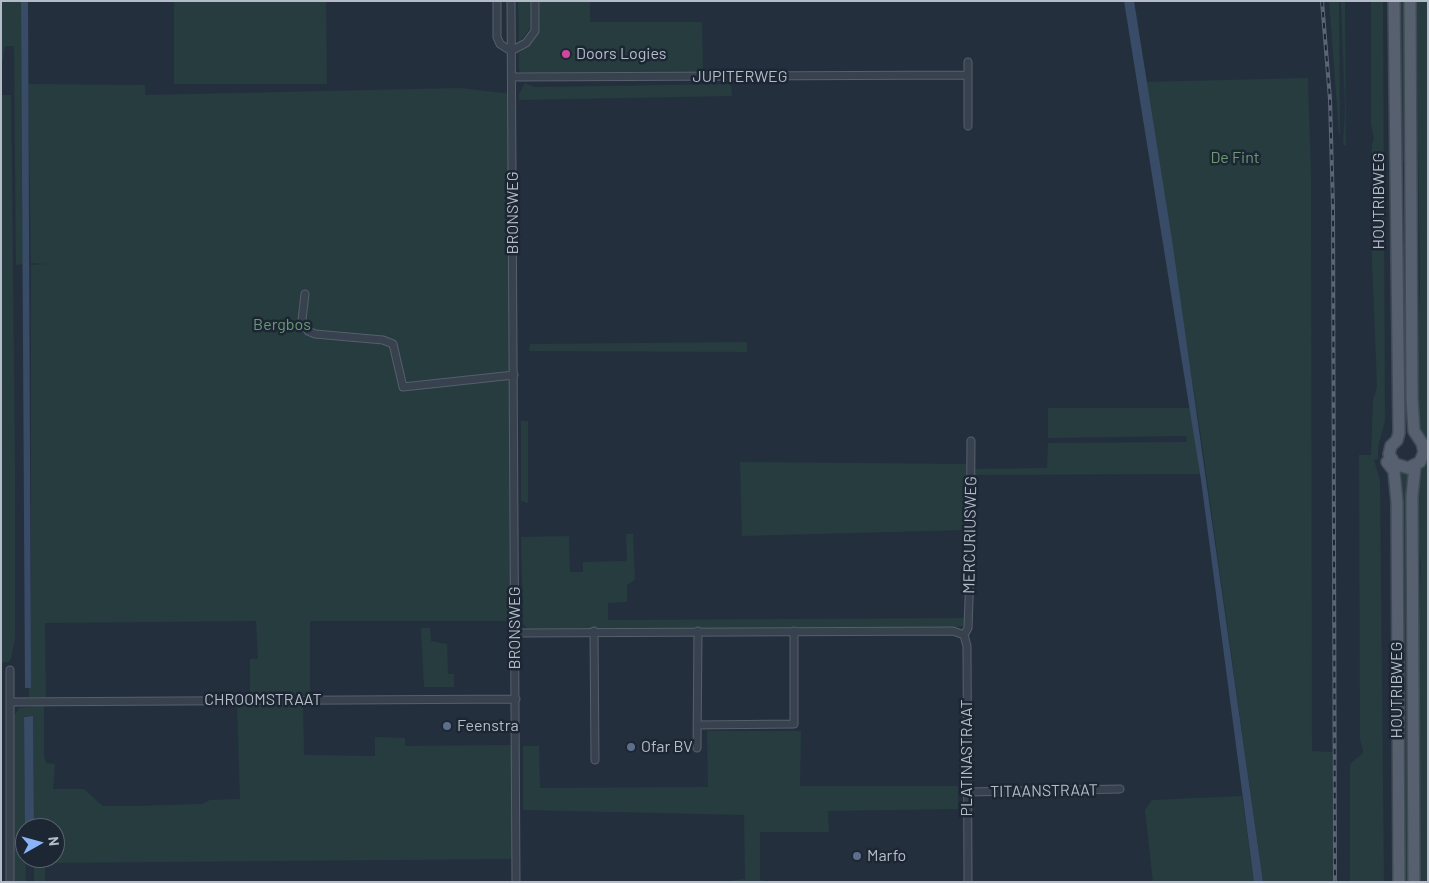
<!DOCTYPE html>
<style>
body{margin:0}
#map{position:relative;width:1429px;height:883px;overflow:hidden;background:#242f3e;font-family:Barlow,sans-serif}
canvas{display:block}
.frame{position:absolute;inset:0;border:2px solid #b4bcc9;pointer-events:none}
.north{position:absolute;left:15px;top:818px;width:50px;height:50px;box-sizing:border-box;background:#1d2633;border:1px solid #59626f;border-radius:50%;rotate:83deg;font-size:14px;font-weight:700;line-height:20px;text-align:center;color:#b4bcc9}
.north::after{content:'';display:block;margin:auto;width:18px;height:22px;background:#8ab4f8;clip-path:polygon(50% 0,100% 100%,50% 72%,0 100%)}
</style>
<div id="map">
<canvas width="1429" height="883"></canvas>
<div class="frame"></div>
<div class="north">N</div>
</div>
<script>
const g = document.querySelector('canvas').getContext('2d');
g.lineJoin = 'round';
function fillPath(path, color) { g.fillStyle = color; g.fill(path, 'evenodd'); }
const toPath = rows => new Path2D(rows.map(r => 'M' + r).join(''));
function stroke(path, color, width, dash) { g.strokeStyle = color; g.lineWidth = width; g.lineCap = dash ? 'butt' : 'round'; g.setLineDash(dash || []); g.stroke(path); }
function label(font, color, halo, rows, align = 'center') {
  g.font = font + ' Barlow,sans-serif'; g.lineWidth = 5; g.setLineDash([]); g.textBaseline = 'middle'; g.strokeStyle = halo; g.fillStyle = color; for (const [text, x, y, turn = 0] of rows) {
    g.save(); g.translate(x, y); g.rotate((+turn || 0) * Math.PI / 180); g.textAlign = isNaN(turn) ? turn : align; if (halo) g.strokeText(text, 0, 0); g.fillText(text, 0, 0); g.restore();
  }
}
const green = toPath([
 [1,1,21,1,23,264,16,265,14,46,5,46,1,70],
 [174,1,326,1,327,84,174,84],
 [518,1,533,1,533,15,531,27,519,43],
 [540,1,590,1,590,22,702,22,703,74,523,74,519,70,519,53,531,43,538,30],
 [1329,1,1339,1,1340,134,1339,134],
 [1341,1,1345,1,1346,145,1343,145,1345,110],
 [1371,1,1383,1,1385,421,1378,447,1378,459,1374,460,1380,480,1384,882,1350,882,1350,764,1363,753,1363,750,1360,739,1359,455,1371,455,1373,400,1377,387,1372,261,1372,145,1374,139,1371,124],
 [1397,1,1407,1,1407,161,1400,162],
 [1416,1,1428,1,1428,443,1416,424,1420,285],
 [1308,78,1311,175,1312,751,1332,752,1333,882,1263,882,1200,430,1145,82],
 [525,83,534,87,731,84,732,96,519,100,519,94],
 [28,84,145,85,145,95,460,88,512,94,512,621,310,621,310,695,250,695,250,659,258,659,256,621,45,623,46,697,29,697,29,687,31,688,31,265,47,264,31,263],
 [1,95,11,95,15,464,15,638,11,658,9,662,1,663],
 [1407,241,1409,388,1407,419,1400,419,1399,242],
 [747,342,747,352,529,351,530,344],
 [1048,408,1191,408,1200,474,972,475,972,469,1047,468,1048,443,1187,442,1186,436,1048,438],
 [521,421,528,421,528,503,521,501],
 [1428,459,1428,882,1420,882,1418,648,1421,566,1416,524,1416,474],
 [740,462,966,464,966,530,742,536],
 [1402,472,1408,472,1409,495,1411,882,1404,882],
 [626,534,633,534,635,580,627,585,627,602,608,603,608,620,966,618,966,621,964,626,957,627,528,629,523,624,521,537,569,536,570,572,583,572,583,562,627,561],
 [421,628,430,628,431,641,447,644,448,674,454,674,454,687,424,687],
 [303,703,304,755,375,756,375,737,405,738,405,746,511,745,513,859,45,863,45,882,34,882,34,858,55,858,55,828,34,828,33,716,26,716,24,717,26,882,14,882,14,716,19,708,44,705,44,756,46,763,55,764,53,789,84,789,103,806,133,806,202,804,210,800,240,799,237,704],
 [707,731,801,731,800,786,958,786,958,809,828,811,829,832,760,832,760,880,769,882,719,882,745,879,744,815,523,810,523,746,539,746,540,788,708,787],
 [1242,796,1254,882,1153,882,1145,810,1152,800]
]);
const water = toPath([
 [21,1,28,1,31,688,25,688],
 [1124,1,1134,1,1172,240,1263,882,1254,882,1201,480],
 [33,716,34,828,25,828,24,717]
]);
const minor = toPath([
 [497,1,497,37,500,44,511,51,526,43,535,31,535,1],
 [511,1,516,882],
 [968,62,968,75],
 [512,77,968,75,968,126],
 [305,294,302,320,308,331,315,334,383,340,393,344,403,387,514,375],
 [594,631,595,760],
 [516,633,953,631,964,635,967,646,968,882],
 [964,635,968,628,970,572,971,441],
 [10,670,10,882],
 [10,702,516,699],
 [697,725,794,724,794,631],
 [697,748,698,631],
 [968,792,1120,789]
]);
const primary = toPath([
 [1394,1,1399,433,1397,440,1391,446,1389,454,1395,464,1408,468,1420,462,1424,452,1422,443,1414,431,1412,398,1410,1],
 [1387,462,1394,471,1397,502,1399,882],
 [1414,882,1412,497,1415,466]
]);
const rail = toPath([
 [1322,1,1330,99,1333,207,1335,882]
]);
const markers = [
 [566,54,5,"#d1479c"],
 [447,726,5,"#5c6f8a"],
 [631,747,5,"#5c6f8a"],
 [857,856,5,"#5c6f8a"]
];
const poiNames = [
 ["Doors Logies",576,54],
 ["Feenstra",457,726],
 ["Ofar BV",641,747],
 ["Marfo",867,856]
];
const streetNames = [
 ["JUPITERWEG",740,77],
 ["HOUTRIBWEG",1379,201,-90],
 ["BRONSWEG",513,213,-90],
 ["MERCURIUSWEG",970,535,-89],
 ["BRONSWEG",515,628,-90],
 ["HOUTRIBWEG",1397,690,-90],
 ["CHROOMSTRAAT",263,700],
 ["PLATINASTRAAT",967,758,-90],
 ["TITAANSTRAAT",1044,791,-1]
];
const parkNames = [
 ["De Fint",1235,158],
 ["Bergbos",282,325]
];
fillPath(green, '#263c3f');
fillPath(water, '#394c67');
stroke(minor, '#565f6c', 9);
stroke(primary, '#414a57', 14);
stroke(minor, '#38414e', 7);
stroke(primary, '#56606e', 11);
stroke(rail, '#5a6575', 4);
stroke(rail, '#1d2633', 2, [5.5]);
for (const [x, y, r, color] of markers) { const dot = new Path2D(); dot.arc(x, y, r, 0, 2 * Math.PI); g.fillStyle = color; g.fill(dot); stroke(dot, '#1d2633', 2); }
label('16px', '#b4bcc9', '#1d2633', poiNames, 'left');
label('16px', '#b4bcc9', '#1d2633', streetNames);
label('16px', '#6b9a76', '#1d2633', parkNames);
</script>
